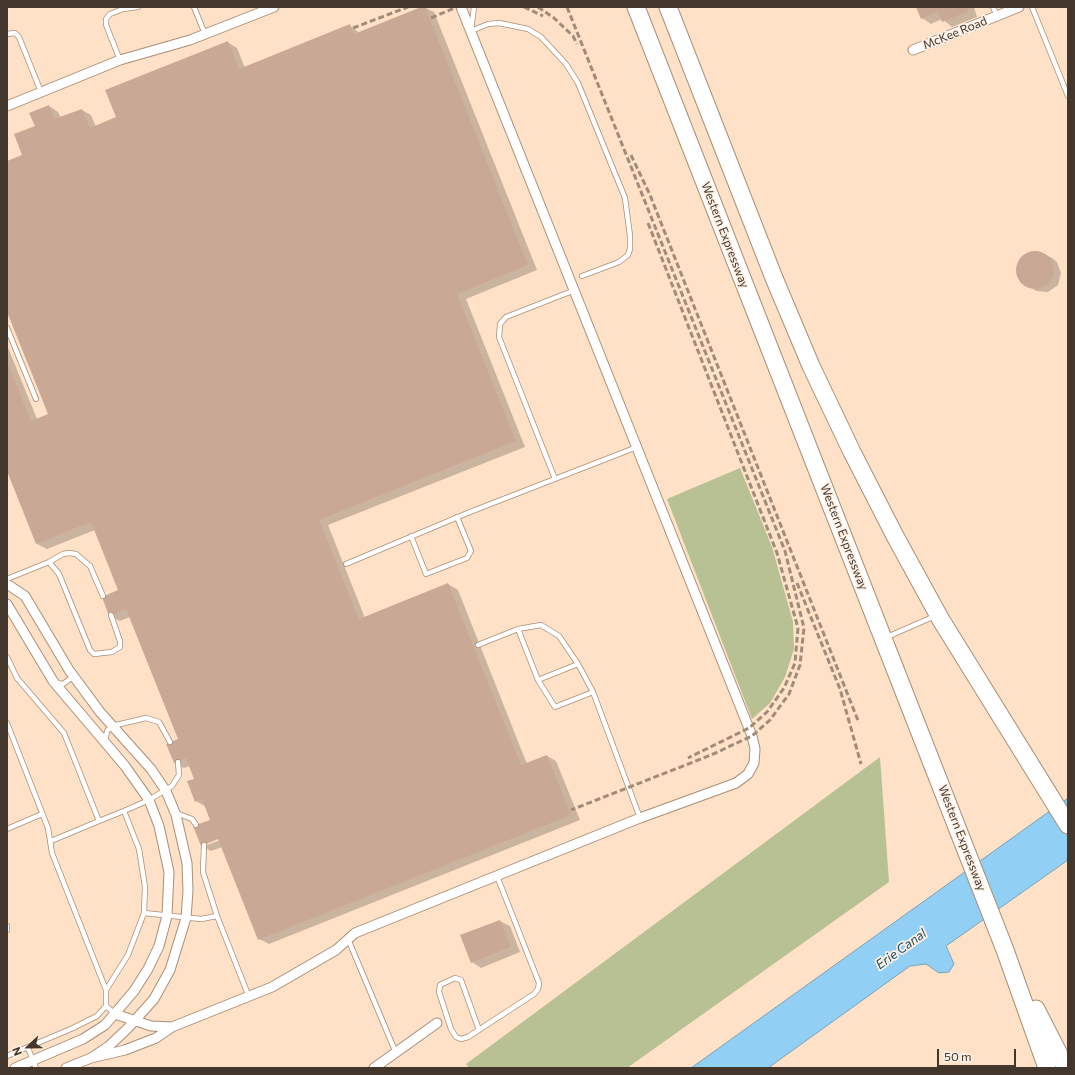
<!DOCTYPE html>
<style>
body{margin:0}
#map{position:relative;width:1075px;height:1075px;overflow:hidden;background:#fee1c7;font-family:Commissioner,sans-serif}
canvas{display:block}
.frame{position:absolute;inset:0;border:8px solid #43372d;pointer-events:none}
.north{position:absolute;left:8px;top:1027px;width:40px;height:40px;-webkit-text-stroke:3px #fef2e7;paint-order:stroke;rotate:248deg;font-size:11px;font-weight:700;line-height:16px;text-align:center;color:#43372d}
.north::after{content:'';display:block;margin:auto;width:14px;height:18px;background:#43372d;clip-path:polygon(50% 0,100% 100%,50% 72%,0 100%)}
.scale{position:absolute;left:937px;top:1049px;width:79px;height:18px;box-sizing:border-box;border:2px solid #43372d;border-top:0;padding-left:5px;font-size:12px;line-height:14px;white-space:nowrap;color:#43372d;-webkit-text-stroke:3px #fef2e7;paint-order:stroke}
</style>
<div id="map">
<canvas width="1075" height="1075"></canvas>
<div class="frame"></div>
<div class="north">N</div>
<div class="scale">50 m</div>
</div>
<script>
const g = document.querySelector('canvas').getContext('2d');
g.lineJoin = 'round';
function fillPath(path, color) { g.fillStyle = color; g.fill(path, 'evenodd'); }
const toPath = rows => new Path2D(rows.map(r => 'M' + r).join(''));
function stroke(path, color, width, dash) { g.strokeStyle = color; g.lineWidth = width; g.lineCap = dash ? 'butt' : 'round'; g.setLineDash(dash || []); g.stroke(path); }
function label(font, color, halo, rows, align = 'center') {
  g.font = font + ' Commissioner,sans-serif'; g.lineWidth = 3.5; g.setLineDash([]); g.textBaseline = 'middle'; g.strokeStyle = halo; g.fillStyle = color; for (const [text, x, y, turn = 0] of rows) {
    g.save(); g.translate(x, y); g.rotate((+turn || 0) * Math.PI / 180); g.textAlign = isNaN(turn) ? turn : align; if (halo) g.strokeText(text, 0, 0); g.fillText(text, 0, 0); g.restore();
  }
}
const green = toPath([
 [740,468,772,547,793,622,794,649,785,677,770,703,752,719,667,499],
 [880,757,889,882,627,1068,469,1068,466,1064]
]);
const water = toPath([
 [1068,798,1068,860,946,946,954,964,949,972,939,973,926,964,910,966,768,1068,691,1068,1068,798]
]);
const shadow = toPath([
 [424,7,434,12,537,270,466,299,525,447,328,525,365,618,448,584,458,590,527,764,547,756,556,761,580,820,269,944,259,939,222,847,211,851,202,846,212,820,206,807,196,801,195,779,190,766,184,768,174,763,179,739,130,617,120,621,110,616,120,590,95,530,47,549,37,544,7,468,7,345,37,419,49,414,7,309,7,162,23,156,36,127,49,106,58,112,61,118,82,110,91,115,96,127,117,118,227,42,237,48,245,68,350,26,360,33],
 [223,837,223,839,207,845,207,843],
 [917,7,974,7,977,17,952,27,942,19,931,24,922,18],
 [1032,252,1044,254,1052,258,1057,262,1061,273,1058,285,1048,292,1036,291,1019,279,1017,273,1019,262,1027,253],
 [500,921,510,926,520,952,481,968,472,962]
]);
const building = toPath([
 [421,7,425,7,528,265,457,294,516,441,319,520,359,619,448,583,521,765,547,755,571,815,258,940,218,839,201,846,193,826,210,820,202,799,195,802,187,781,194,779,186,758,174,763,166,744,178,739,126,609,109,616,102,597,118,590,91,522,36,544,7,471,7,362,31,421,48,414,7,312,7,161,22,155,14,134,35,126,29,113,49,105,54,119,82,109,90,128,116,117,105,90,228,41,239,69,350,24,354,34],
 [916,7,967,7,968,11,942,22,938,12,921,19],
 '1016 270a19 19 0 1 1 38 0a19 19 0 1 1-38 0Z',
 [500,920,511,947,471,963,460,935]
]);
const lane = toPath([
 [194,7,205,34],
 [474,7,471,31,488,24,499,23,528,29,541,37,566,64,578,83,625,198,630,236,630,249,628,255,619,262,582,276],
 [993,7,997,16],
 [1032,7,1068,96],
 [7,34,15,33,19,37,41,92],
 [120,60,106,25,106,19,110,14,123,9,138,7],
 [7,328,36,399],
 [555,479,499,337,500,324,506,317,575,290],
 [411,536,426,574,467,558,471,551,457,517],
 [49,562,59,574,90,650,94,654,112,652,120,647,120,641,111,615],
 [346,564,470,512,637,447],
 [7,579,49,562,63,554,69,553,76,554,90,566,103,596],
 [518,629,538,680],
 [887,637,935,616],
 [478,645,518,629,541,625,559,636,578,664],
 [7,657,17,678,64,733,99,821,124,811,139,849,145,887,144,913,128,955,106,990,106,1006,115,1014],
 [57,683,63,684,74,676],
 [593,692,555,707,538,680,578,664,593,692,640,818],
 [7,723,48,828,52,853,106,990],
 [105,742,107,731,112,726,146,718,159,722,170,742],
 [124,811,149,800,172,786,179,775,178,762],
 [176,813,192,819,196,825],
 [7,829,42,814],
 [51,841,99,821],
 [204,845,203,872,217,916,249,997],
 [144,913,201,919,217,916],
 [7,926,7,930],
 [348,939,396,1053],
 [479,1030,461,980,455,978,440,985,439,992,451,1029,456,1037,461,1039,468,1037,534,994,538,989,539,983,497,876],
 [28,1048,36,1068],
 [7,1056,73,1028,97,1016,106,1006]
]);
const street = toPath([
 [913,50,1019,7],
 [7,106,120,60,190,40,274,7],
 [7,584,25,596,69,670,100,712,151,769,166,791,176,815,187,863,188,891,186,918,170,970,154,999,128,1028,109,1046,91,1058,66,1068],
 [7,604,53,681,125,766,149,800,159,826,169,872,167,916,159,946,148,969,134,991,105,1025,83,1039,15,1068],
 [115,1014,151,1026,172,1027],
 [91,1058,125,1050,156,1038,172,1027,272,987,336,950,355,933,640,818,736,783,748,774,754,763,755,749,752,736,461,7],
 [374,1068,437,1023]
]);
const highway = toPath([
 [636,7,1005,950,1047,1068],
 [668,7,774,278,811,366,852,452,895,536,941,620,1068,825],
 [1036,1009,1066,1068]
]);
const rail = toPath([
 [524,7,543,16],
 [538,7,554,18,573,36,577,44],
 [567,7,785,551,804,628,800,665,789,694,770,720,752,736,711,755,571,810],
 [431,18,457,7],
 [353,28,408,7],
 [631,155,650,195,859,723],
 [648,223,777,553,798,628,795,663,784,688,767,712,749,728,688,758],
 [797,583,840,689,861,764]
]);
const streetNames = [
 ["McKee Road",955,33,-22],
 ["Western Expressway",725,235,69],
 ["Western Expressway",844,537,69],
 ["Western Expressway",962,838,69]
];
const waterNames = [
 ["Erie Canal",901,949,-36]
];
fillPath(green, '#b7c193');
fillPath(water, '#91cff5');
stroke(water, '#7aa1b9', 1);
fillPath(shadow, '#0003');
fillPath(building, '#caa896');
stroke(lane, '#aa8f76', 6);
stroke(street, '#aa8f76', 11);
stroke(highway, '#aa8f76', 19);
stroke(lane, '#fff', 4.5);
stroke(street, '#fff', 9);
stroke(highway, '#fff', 17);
stroke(rail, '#a18c7a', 3, [6, 3]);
label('12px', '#43372d', '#fef2e7', streetNames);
label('italic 13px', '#184862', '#fef2e7', waterNames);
</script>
